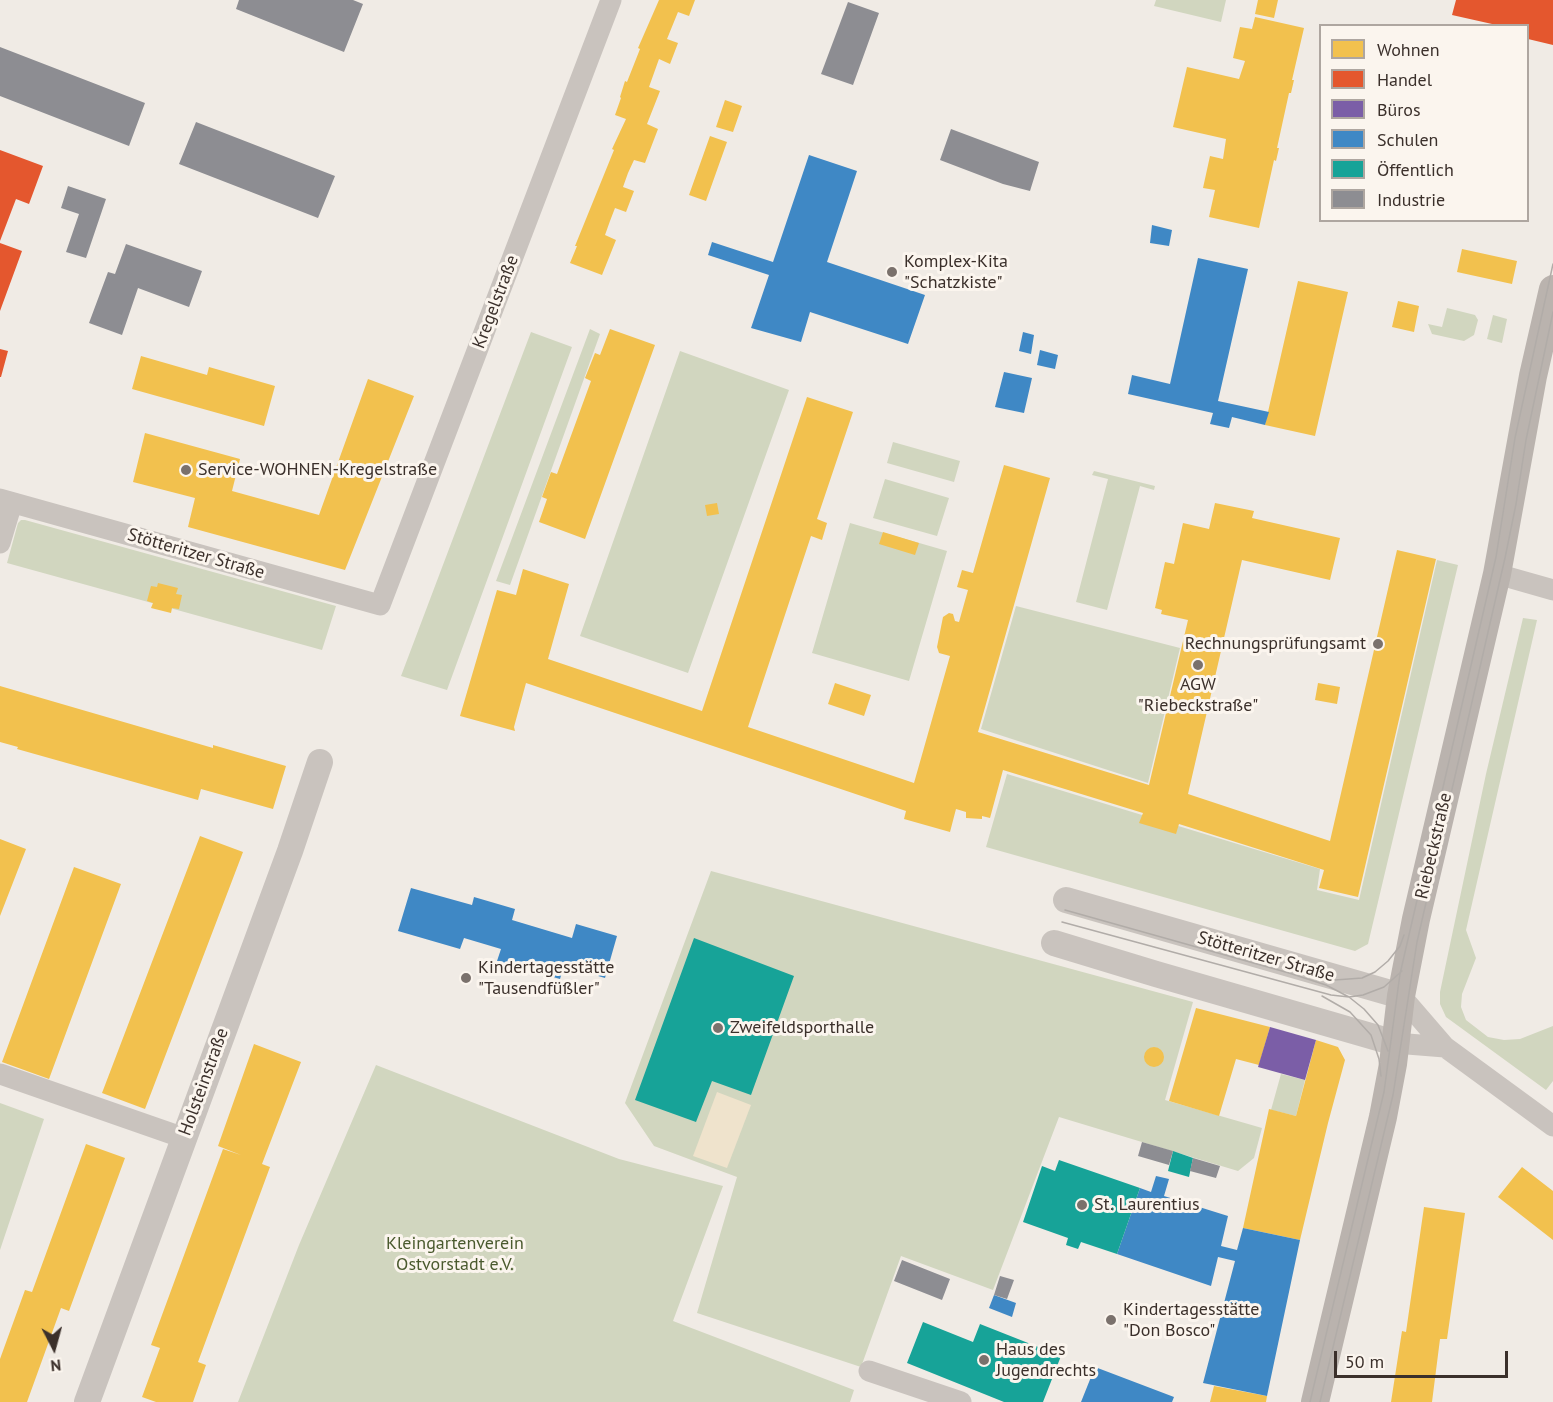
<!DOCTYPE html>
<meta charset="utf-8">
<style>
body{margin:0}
#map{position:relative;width:1553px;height:1402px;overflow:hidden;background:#f0ebe5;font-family:"PT Sans",sans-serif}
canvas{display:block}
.legend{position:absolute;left:1319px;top:24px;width:210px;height:198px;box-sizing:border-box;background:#fbf5ee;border:2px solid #aea6a0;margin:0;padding:8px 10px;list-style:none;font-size:18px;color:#3b302b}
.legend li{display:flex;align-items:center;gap:12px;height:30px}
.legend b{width:30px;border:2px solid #aea6a0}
.north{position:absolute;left:24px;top:1318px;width:60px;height:60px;-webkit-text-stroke:4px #fbf5ee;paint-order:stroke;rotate:174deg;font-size:16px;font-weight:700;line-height:24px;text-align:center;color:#3b302b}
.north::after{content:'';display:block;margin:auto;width:21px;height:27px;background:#3b302b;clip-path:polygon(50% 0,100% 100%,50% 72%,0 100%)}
.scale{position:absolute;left:1334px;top:1351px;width:174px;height:27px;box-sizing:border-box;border:3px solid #3b302b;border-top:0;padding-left:8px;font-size:18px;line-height:21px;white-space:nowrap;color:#3b302b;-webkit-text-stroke:4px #fbf5ee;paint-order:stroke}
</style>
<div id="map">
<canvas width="1553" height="1402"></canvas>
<ul class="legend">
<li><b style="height:16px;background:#f2c14e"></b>Wohnen</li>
<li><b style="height:16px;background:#e4572e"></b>Handel</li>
<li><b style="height:16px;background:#7b5ea7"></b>Büros</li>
<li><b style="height:16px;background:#3f88c5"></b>Schulen</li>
<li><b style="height:16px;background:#17a398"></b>Öffentlich</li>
<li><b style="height:16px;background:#8d8d92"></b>Industrie</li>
</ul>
<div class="north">N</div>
<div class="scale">50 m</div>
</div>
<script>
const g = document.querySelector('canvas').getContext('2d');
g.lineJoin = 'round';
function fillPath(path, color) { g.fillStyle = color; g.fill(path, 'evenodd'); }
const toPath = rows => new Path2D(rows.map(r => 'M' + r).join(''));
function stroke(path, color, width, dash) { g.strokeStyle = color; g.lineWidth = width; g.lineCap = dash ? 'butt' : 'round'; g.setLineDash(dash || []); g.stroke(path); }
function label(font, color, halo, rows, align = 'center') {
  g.font = font + ' "PT Sans",sans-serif'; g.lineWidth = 6; g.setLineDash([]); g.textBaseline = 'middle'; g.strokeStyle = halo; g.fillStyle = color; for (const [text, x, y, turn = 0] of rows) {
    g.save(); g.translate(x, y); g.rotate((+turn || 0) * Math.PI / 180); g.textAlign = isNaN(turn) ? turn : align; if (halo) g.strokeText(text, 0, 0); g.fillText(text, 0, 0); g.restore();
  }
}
const green = toPath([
 [1156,0,1226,0,1221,22,1154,6],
 [1447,308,1475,315,1478,320,1474,335,1464,341,1432,334,1428,324,1442,327],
 [1493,315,1507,319,1502,343,1487,339],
 [590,329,600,334,510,585,496,581],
 [531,332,572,347,447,690,401,676],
 [680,351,789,390,688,673,580,636],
 [893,442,960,461,954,482,887,463],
 [1094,471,1155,486,1154,490,1140,486,1107,610,1076,602,1108,479,1092,475],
 [885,479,949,498,937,536,873,518],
 [21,520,25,520,336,606,322,650,7,563,18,523],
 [850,523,947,551,909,681,812,653],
 [1437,560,1458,565,1368,944,1355,951,986,847,1007,774,1320,869,1317,890,1359,900],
 [1016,606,1180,648,1148,783,981,729],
 [1523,618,1537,620,1466,930,1476,958,1462,994,1461,1007,1466,1020,1488,1037,1504,1040,1520,1039,1553,1026,1553,1081,1546,1090,1446,1017,1440,1004,1440,992,1486,774],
 [711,871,1193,1002,1165,1100,1262,1128,1254,1158,1238,1171,1059,1117,993,1290,901,1256,861,1367,697,1313,737,1177,654,1146,625,1103],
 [376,1065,619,1159,723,1186,673,1321,854,1390,850,1402,238,1402,299,1245],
 [1281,1074,1305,1080,1296,1116,1271,1110],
 [0,1103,44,1119,0,1250]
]);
const sand = toPath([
 [717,1092,751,1105,727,1168,693,1156]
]);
const homes = toPath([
 [659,0,695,0,689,16,678,12,667,39,678,43,670,64,659,59,649,87,660,91,647,124,658,129,645,163,634,160,628,173,623,187,634,191,626,212,615,208,610,221,605,235,616,240,602,275,570,263,577,246,575,246,614,150,612,149,626,119,615,115,621,98,620,97,625,81,627,82,640,49,638,48],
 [1258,0,1278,0,1274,18,1255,14],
 [1255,17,1304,28,1292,80,1294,80,1291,93,1289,93,1277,148,1279,148,1276,161,1274,160,1259,228,1209,217,1215,190,1203,188,1210,156,1223,159,1226,139,1173,127,1187,67,1239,79,1245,61,1233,58,1240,27,1252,29],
 [725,100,742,106,733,132,716,127],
 [710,136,727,142,706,201,689,195],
 [1462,249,1517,261,1512,284,1457,272],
 [1298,281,1348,292,1315,436,1265,425],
 [1398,301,1419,306,1414,332,1392,327],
 [610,329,655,345,585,539,539,522,547,499,542,497,551,472,557,474,591,381,585,378,595,353,600,355],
 [141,356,207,375,209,367,275,386,264,426,132,389],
 [368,379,414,396,345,570,188,527,195,498,133,482,145,433,240,459,232,491,319,515],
 [807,397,853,412,817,519,827,523,822,540,811,536,748,727,914,783,950,656,939,653,937,647,943,617,949,613,953,614,955,621,959,622,968,590,957,587,962,570,973,573,1004,465,1050,478,978,732,1149,785,1188,620,1161,614,1162,610,1155,608,1165,562,1174,564,1183,523,1209,529,1215,503,1254,511,1252,518,1340,538,1330,580,1242,560,1188,794,1330,841,1397,550,1436,559,1358,897,1319,888,1324,870,1179,824,1176,834,1139,823,1143,813,1003,770,990,818,982,816,982,819,966,818,966,812,956,809,950,832,904,819,906,811,526,683,514,727,515,731,460,716,497,590,516,595,523,569,569,584,548,659,702,711],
 [717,503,719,514,707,516,705,505],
 [883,532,919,543,915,555,879,544],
 [158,583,178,588,176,594,182,595,179,609,172,608,171,613,151,608,153,603,147,601,151,586,157,587],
 [835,683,871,695,864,716,828,704],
 [1318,683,1340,687,1337,704,1315,700],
 [0,686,213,748,213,745,286,766,273,809,201,789,198,800,17,749,18,747,0,742],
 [200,836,243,852,145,1109,102,1093],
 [0,839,26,849,0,916],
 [74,867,121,884,49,1079,2,1062],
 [1196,1008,1270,1027,1259,1065,1236,1059,1219,1116,1169,1101],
 [1316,1040,1338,1047,1345,1060,1328,1123,1300,1240,1243,1228,1269,1109,1296,1116],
 [254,1044,301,1062,262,1164,270,1167,198,1362,206,1365,193,1402,156,1402,142,1397,160,1348,151,1345,223,1149,241,1155,218,1146],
 '1144 1057a10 10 0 1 1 20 0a10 10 0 1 1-20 0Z',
 [86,1144,125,1158,69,1311,61,1308,27,1402,0,1402,0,1359,25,1290,32,1292],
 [1522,1167,1553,1191,1553,1240,1498,1197],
 [1424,1207,1465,1213,1447,1339,1440,1339,1432,1402,1391,1402,1402,1331,1406,1332],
 [1214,1386,1267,1396,1266,1402,1210,1402]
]);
const shops = toPath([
 [1456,0,1553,0,1553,45,1528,39,1528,26,1501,26,1452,15],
 [0,150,43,166,29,204,16,199,0,241],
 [0,243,22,251,0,311],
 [0,349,8,351,1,377,0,377]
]);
const offices = toPath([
 [1270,1027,1316,1040,1305,1080,1258,1067]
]);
const schools = toPath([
 [809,155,857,171,827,262,925,295,908,344,810,312,801,342,751,328,769,275,708,255,712,242,773,262],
 [1152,225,1172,230,1169,246,1150,243],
 [1198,258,1248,269,1218,401,1269,412,1265,425,1232,417,1229,428,1210,424,1213,413,1128,394,1132,375,1170,384],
 [1023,332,1034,335,1031,354,1019,351],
 [1040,350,1058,355,1055,369,1037,365],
 [1004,372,1032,378,1024,413,995,407],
 [411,888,472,905,474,897,515,909,512,920,572,938,576,924,617,936,605,978,564,966,560,979,497,961,501,949,464,938,460,949,398,931],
 [1156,1176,1169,1179,1164,1196,1228,1216,1221,1246,1237,1250,1243,1228,1300,1240,1267,1396,1203,1383,1235,1261,1218,1257,1211,1286,1117,1254,1140,1188,1151,1192],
 [994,1295,1016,1303,1012,1317,989,1308],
 [1095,1367,1174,1397,1172,1402,1081,1402]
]);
const public = toPath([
 [694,938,794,976,751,1095,712,1081,696,1122,635,1100],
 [1173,1151,1193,1158,1189,1177,1168,1171],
 [1059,1160,1140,1188,1117,1254,1081,1242,1078,1249,1066,1245,1068,1238,1023,1222,1042,1166,1055,1171],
 [923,1322,973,1342,980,1324,1061,1356,1043,1402,1004,1402,907,1363]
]);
const industry = toPath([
 [239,0,353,0,363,4,344,52,236,9],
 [848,2,879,13,853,85,821,74],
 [0,47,145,103,129,146,0,96],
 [196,122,335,176,318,218,179,164],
 [951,129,1039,162,1030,191,1003,184,940,160],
 [68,186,106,199,86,258,66,252,79,214,61,208],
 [126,244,202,271,189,307,138,288,122,335,89,323,108,272,115,274],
 [1142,1142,1173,1151,1169,1165,1138,1156],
 [1193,1158,1220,1166,1216,1178,1190,1171],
 [902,1260,950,1279,942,1300,894,1281],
 [1000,1276,1014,1280,1007,1299,994,1295]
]);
const minor = toPath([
 [0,499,380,605,611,0],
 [0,543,12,503],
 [1497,574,1553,590],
 [1401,996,1445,1047,1553,1126],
 [1395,1043,1445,1047],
 [0,1074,184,1138],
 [869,1371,961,1402]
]);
const tertiary = toPath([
 [1066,900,1401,996],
 [1054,943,1156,974,1395,1043],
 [87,1402,290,851,320,762]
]);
const secondary = toPath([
 [1315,1402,1383,1117,1393,1064,1401,996,1416,919,1497,574,1533,376,1553,289]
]);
const tram = toPath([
 [1065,910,1289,973,1326,985,1349,997,1364,1009,1378,1025,1388,1051],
 [1062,922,1331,995,1349,997,1363,995,1384,987,1402,971],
 [1319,978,1335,980,1362,978,1375,972,1388,961,1400,946,1404,935],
 [1322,996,1350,1012,1371,1035,1379,1059,1381,1076],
 [1310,1402,1384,1092,1400,974,1496,557,1515,438,1553,264],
 [1320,1402,1393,1095,1417,942,1505,558,1516,504,1526,440,1553,312]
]);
const markers = [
 [892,272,6,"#7a716c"],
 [186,470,6,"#7a716c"],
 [1378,644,6,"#7a716c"],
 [1198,665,6,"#7a716c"],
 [466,978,6,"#7a716c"],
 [718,1028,6,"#7a716c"],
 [1082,1205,6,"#7a716c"],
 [1111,1320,6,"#7a716c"],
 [984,1360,6,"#7a716c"]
];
const poiNames = [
 ["Komplex-Kita",904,262],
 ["\"Schatzkiste\"",904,283],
 ["Service-WOHNEN-Kregelstraße",198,470],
 ["Rechnungsprüfungsamt",1366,644,"right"],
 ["AGW",1198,685,"center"],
 ["\"Riebeckstraße\"",1198,706,"center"],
 ["Kindertagesstätte",478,968],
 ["\"Tausendfüßler\"",478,989],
 ["Zweifeldsporthalle",730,1028],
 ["St. Laurentius",1094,1205],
 ["Kindertagesstätte",1123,1310],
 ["\"Don Bosco\"",1123,1331],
 ["Haus des",996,1350],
 ["Jugendrechts",996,1371]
];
const streetNames = [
 ["Kregelstraße",496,302,-69],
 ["Stötteritzer Straße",196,554,16],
 ["Riebeckstraße",1434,846,-77],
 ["Stötteritzer Straße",1266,957,16],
 ["Holsteinstraße",204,1082,-70]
];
const parkNames = [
 ["Kleingartenverein",455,1244],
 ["Ostvorstadt e.V.",455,1265]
];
fillPath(green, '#d1d6bf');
fillPath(sand, '#efe3cc');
fillPath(homes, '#f2c14e');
fillPath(shops, '#e4572e');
fillPath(offices, '#7b5ea7');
fillPath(schools, '#3f88c5');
fillPath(public, '#17a398');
fillPath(industry, '#8d8d92');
stroke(minor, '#c9c3be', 21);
stroke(tertiary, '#c9c3be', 26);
stroke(secondary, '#bab3ae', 28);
stroke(tram, '#b1aca8', 1.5);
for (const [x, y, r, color] of markers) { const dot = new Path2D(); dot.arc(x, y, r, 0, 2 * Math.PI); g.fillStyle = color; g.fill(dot); stroke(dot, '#fbf5ee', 2); }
label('18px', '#3b302b', '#fbf5ee', poiNames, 'left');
label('18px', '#3b302b', '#fbf5ee', streetNames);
label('18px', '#4a5a2e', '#fbf5ee', parkNames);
</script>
